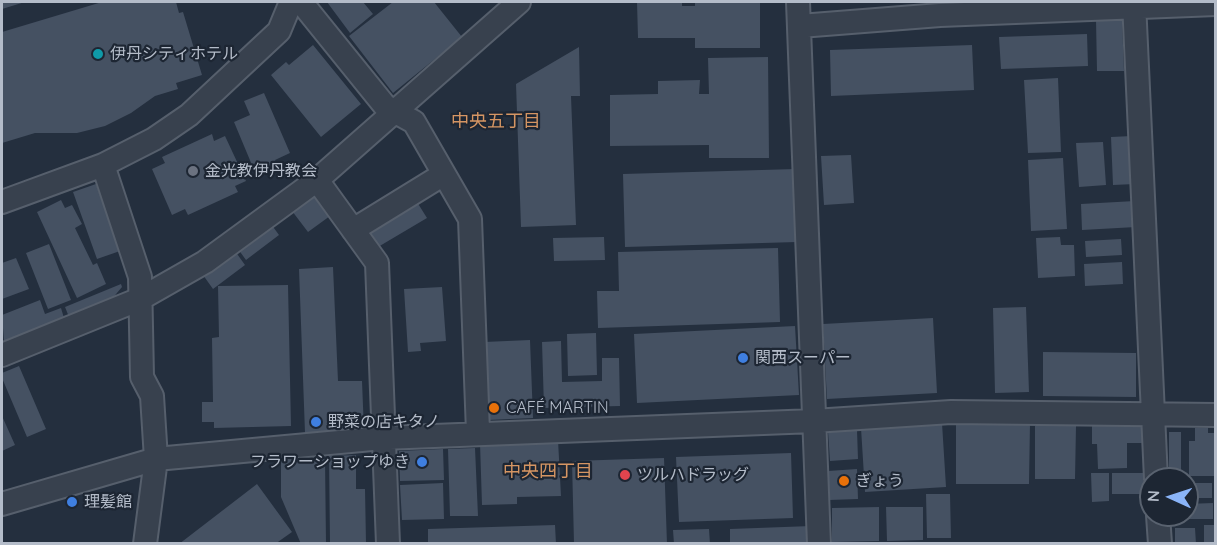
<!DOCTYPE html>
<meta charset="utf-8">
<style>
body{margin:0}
#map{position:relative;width:1217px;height:545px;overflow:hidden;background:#242f3e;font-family:Quicksand,sans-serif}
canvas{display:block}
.frame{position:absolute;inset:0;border:3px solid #b4bcc9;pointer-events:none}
.north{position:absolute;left:1139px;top:467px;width:60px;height:60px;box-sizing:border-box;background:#1d2633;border:2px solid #59626f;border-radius:50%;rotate:273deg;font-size:16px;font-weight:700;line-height:24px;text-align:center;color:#b4bcc9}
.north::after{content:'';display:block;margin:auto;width:21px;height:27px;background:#8ab4f8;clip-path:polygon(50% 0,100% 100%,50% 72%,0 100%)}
</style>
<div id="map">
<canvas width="1217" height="545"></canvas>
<div class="frame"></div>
<div class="north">N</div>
</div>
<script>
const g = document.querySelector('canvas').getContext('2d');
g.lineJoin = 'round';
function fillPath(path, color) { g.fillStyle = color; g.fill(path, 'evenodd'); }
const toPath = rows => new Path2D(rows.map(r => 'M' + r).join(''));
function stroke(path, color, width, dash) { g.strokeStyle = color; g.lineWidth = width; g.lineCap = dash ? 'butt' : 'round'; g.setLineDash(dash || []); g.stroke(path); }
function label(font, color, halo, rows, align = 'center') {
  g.font = font + ' Quicksand,"Noto Sans JP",sans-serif'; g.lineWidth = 4.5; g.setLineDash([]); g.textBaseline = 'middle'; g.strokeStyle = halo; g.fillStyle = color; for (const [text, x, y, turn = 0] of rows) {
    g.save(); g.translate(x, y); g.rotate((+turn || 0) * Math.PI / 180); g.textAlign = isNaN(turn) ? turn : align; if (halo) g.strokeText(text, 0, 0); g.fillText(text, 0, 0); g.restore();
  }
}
const building = toPath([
 [2,2,25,2,2,9],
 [102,2,176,2,179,13,183,12,202,75,176,83,178,89,155,96,131,113,105,126,77,133,35,133,2,143,2,32],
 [327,2,363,2,373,14,350,33],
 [393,2,434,2,462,37,393,93,349,36],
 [637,2,682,2,682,6,695,6,695,2,760,2,760,48,695,48,695,38,638,38],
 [1096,20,1122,20,1124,71,1097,71],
 [1087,34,1088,66,1001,69,999,37],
 [313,45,361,104,321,137,271,75,286,62,289,65],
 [972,45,974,90,831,96,830,50],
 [579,47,580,96,571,96,576,225,521,227,516,84],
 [768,57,769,158,709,158,709,145,610,146,610,95,658,94,658,81,700,80,699,94,709,94,708,58],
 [1058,78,1061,152,1028,153,1024,80],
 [264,93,290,153,275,160,279,168,257,177,234,122,250,115,244,101],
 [212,134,214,141,225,136,246,181,235,186,238,192,188,215,185,209,172,215,152,169,165,163,162,157],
 [1132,136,1135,184,1113,185,1111,137],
 [1103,142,1106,185,1079,187,1076,143],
 [851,155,854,203,824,205,821,156],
 [1063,158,1067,229,1031,231,1028,160],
 [796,169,797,242,625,247,623,174],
 [96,184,120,251,97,259,73,192],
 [314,194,330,216,308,232,292,211],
 [61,200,65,208,72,205,82,224,75,228,93,265,97,263,106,284,77,298,37,212],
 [1135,201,1136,227,1082,230,1081,204],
 [417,202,427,218,378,247,369,230],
 [271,224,279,235,246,260,238,249],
 [604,237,605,260,554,261,553,238],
 [1060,237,1061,245,1074,245,1075,276,1038,278,1036,238],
 [1121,239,1122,255,1086,257,1085,241],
 [49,244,71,300,48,309,26,253],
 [778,248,780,322,598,328,597,291,619,291,618,252],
 [235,251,245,265,213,289,203,275],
 [16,258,29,289,2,299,2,263],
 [1122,262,1123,284,1085,286,1084,264],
 [333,267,338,381,362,381,364,431,305,433,299,269],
 [121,284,122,287,111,300,69,317,65,307],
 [288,285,291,426,214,428,214,422,202,422,202,402,213,402,212,338,219,337,218,286],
 [442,287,446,341,420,343,421,351,408,352,404,289],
 [40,300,45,314,61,308,64,318,4,341,2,315],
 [1026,307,1029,392,995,393,993,308],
 [933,318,937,393,827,399,823,324],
 [795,326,799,395,637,403,634,334],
 [596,333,597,375,568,376,567,334],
 [530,340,533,418,487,420,484,342],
 [561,341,562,382,602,381,602,358,619,358,620,406,544,408,542,342],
 [1043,352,1136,353,1136,397,1043,396],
 [19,366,46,429,27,437,2,378,2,373],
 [2,416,15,445,2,451],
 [942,423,946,487,865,492,861,428],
 [956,423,1030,423,1029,484,956,484],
 [1035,426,1076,426,1075,479,1035,479],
 [1092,426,1144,426,1144,443,1127,443,1127,468,1098,469,1097,444,1092,444],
 [1195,428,1208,428,1208,433,1216,433,1216,476,1189,476,1189,441,1195,441],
 [857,430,858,459,830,461,828,431],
 [1169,432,1181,432,1181,475,1169,475],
 [558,440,561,496,517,497,517,504,482,505,480,443],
 [475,448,478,516,450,516,448,449],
 [443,449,444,480,400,481,399,451],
 [791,453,793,518,679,522,676,457],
 [356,455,356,489,365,489,366,543,330,543,329,456],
 [664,458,667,544,574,544,572,461],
 [281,459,325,459,326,543,301,544,281,497],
 [857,469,858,499,829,500,828,471],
 [1091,473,1109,473,1109,501,1092,502],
 [1112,473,1143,473,1143,494,1112,494],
 [443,483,444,519,402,520,400,485],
 [1187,483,1212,483,1212,498,1187,498],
 [257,484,292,532,275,544,179,544],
 [926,494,950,494,951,538,927,538],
 [1213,503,1213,519,1175,519,1175,515,1187,515,1187,504],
 [879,507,879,541,832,542,832,508],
 [886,507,923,507,923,540,887,541],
 [555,525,556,544,428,544,428,529],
 [1204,525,1216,525,1216,544,1204,544],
 [811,526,812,544,730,544,730,529],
 [1175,528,1195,528,1196,544,1175,544],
 [709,529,710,544,674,544,673,530]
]);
const street = toPath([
 [301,2,385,106,414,122,470,219,478,432],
 [798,2,819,544],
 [1134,2,1156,479],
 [800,26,940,15,1216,4],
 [103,165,140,277,142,377,152,396,156,459,145,544],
 [317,180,377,263,388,544],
 [2,202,103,165,154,139,189,115,279,31,291,2],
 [353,230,444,174],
 [2,355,140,299,205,262,317,180,519,2],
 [2,504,156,459,383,438,814,421,951,412,1216,415],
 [1158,515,1160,544]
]);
const markers = [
 [98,54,6,"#0f9aa8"],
 [193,171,6,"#6b7280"],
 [743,358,6,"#3f7fe0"],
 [494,408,6,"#e8710a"],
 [316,422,6,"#3f7fe0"],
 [422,462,6,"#3f7fe0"],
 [625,475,6,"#e0444e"],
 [844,481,6,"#e8710a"],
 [72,502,6,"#3f7fe0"]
];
const poiNames = [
 ["伊丹シティホテル",110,54],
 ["金光教伊丹教会",205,171],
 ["関西スーパー",755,358],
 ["CAFÉ MARTIN",506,408],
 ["野菜の店キタノ",328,422],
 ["フラワーショップゆき",410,462,"right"],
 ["ツルハドラッグ",637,475],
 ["ぎょう",856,481],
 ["理髪館",84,502]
];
const neighbourhoodNames = [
 ["中央五丁目",496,122],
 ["中央四丁目",548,472]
];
fillPath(building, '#455162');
stroke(street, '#565f6c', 26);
stroke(street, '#38414e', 22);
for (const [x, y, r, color] of markers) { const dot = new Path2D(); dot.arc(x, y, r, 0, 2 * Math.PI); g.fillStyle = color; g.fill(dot); stroke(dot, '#1d2633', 2); }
label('16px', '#b4bcc9', '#1d2633', poiNames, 'left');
label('18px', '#d59563', '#1d2633', neighbourhoodNames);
</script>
